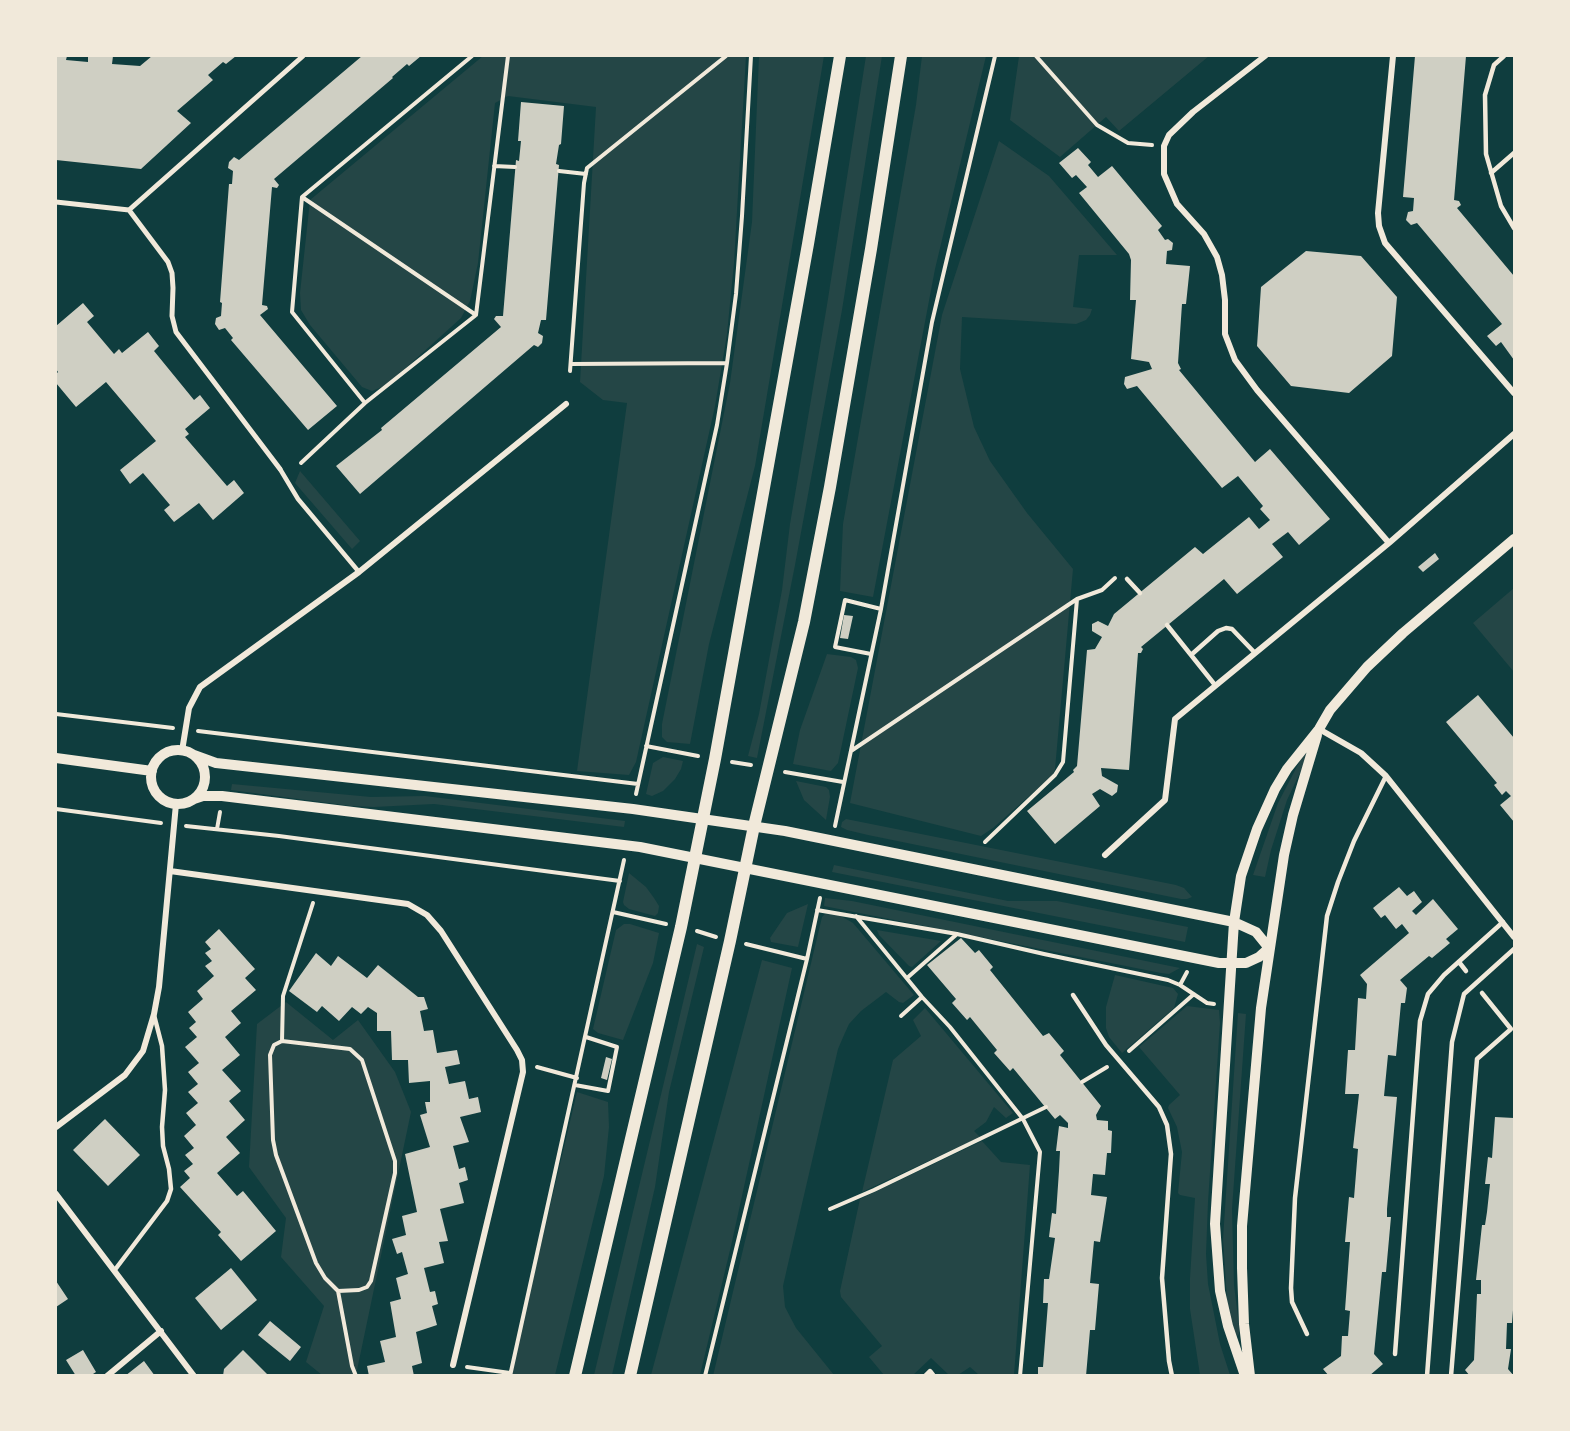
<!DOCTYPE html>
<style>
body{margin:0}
#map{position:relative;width:1570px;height:1431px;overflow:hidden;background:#0f3d3e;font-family:"DejaVu Sans",sans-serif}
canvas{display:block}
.frame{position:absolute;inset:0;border:57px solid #f1e9da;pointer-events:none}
</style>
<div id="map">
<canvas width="1570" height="1431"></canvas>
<div class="frame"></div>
</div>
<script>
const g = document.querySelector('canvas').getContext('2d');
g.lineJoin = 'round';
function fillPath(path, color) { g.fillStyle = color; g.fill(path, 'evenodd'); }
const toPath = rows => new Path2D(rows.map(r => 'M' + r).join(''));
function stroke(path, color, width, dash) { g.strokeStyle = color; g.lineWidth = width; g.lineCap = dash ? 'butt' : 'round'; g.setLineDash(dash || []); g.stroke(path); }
const green = toPath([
 [483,56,746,56,734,263,727,334,715,406,636,762,629,775,577,771,627,403,603,400,580,382,596,107,508,96,495,103,478,263,470,301,461,318,387,385,372,391,362,387,310,325,301,310,300,293,310,200],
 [759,56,824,56,755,466,709,644,690,744,667,742,662,737,662,724,730,383,752,222],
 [866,56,882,56,842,310,795,565,757,758,748,756,759,714,782,590,790,524,827,305],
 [922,56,986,56,935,269,873,597,840,591,843,524,916,105],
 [1019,56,1209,56,1119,131,1106,117,1060,157,1010,120],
 [999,141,1049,176,1117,255,1079,255,1073,307,1092,309,1090,315,1086,320,1076,324,962,317,960,369,974,427,990,461,1027,513,1073,569,1055,769,1053,775,993,828,981,836,850,803,942,315],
 [300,471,360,541,352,549,295,483],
 [1514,588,1514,672,1473,623],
 [827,654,851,657,856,660,858,668,838,763,831,771,793,764,800,730],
 [1304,753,1309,754,1287,800,1271,850,1265,877,1253,875,1278,803],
 [663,757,683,761,681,769,675,779,663,791,652,796,646,794,653,763],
 [796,781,826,787,829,790,830,797,826,820,804,800],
 [232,784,371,797,425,796,625,821,624,827,434,804,374,807,351,806,231,790],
 [846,819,1176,885,1184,888,1192,897,1187,899,1181,899,868,835,847,830,841,827,842,822],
 [834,865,1008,901,1057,901,1188,927,1185,942,832,872],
 [629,873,646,887,654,898,659,906,658,913,655,916,629,909,624,905,623,902],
 [825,898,852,901,1180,968,1169,974,1161,973,824,906],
 [808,904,798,947,771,942,770,938,787,913],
 [825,914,839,915,853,923,914,995,903,1003,899,1002,886,992,861,1011,849,1024,844,1035,838,1049,788,1264,783,1286,785,1307,796,1328,834,1375,713,1376,822,917],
 [624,924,630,924,659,933,653,963,623,1040,598,1033,593,1029,616,930],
 [877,930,941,941,912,967,909,966,879,935],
 [697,944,704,947,669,1092,655,1187,612,1375,594,1375],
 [762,960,792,968,731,1246,700,1375,651,1375],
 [1115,975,1173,988,1178,994,1174,1008,1122,1053,1109,1037,1106,1028,1106,1007],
 [286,1002,333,1040,358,1020,395,1072,411,1112,356,1375,322,1375,306,1362,324,1306,281,1257,286,1218,249,1167,257,1024],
 [1187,1006,1219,1010,1220,1023,1208,1202,1206,1254,1208,1284,1220,1344,1230,1375,1200,1375,1190,1309,1190,1278,1195,1198,1180,1195,1178,1193,1182,1152,1177,1127,1168,1108,1169,1105,1180,1095,1139,1047],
 [925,1008,1013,1113,1006,1118,994,1107,986,1122,974,1131,980,1137,862,1192,893,1060,921,1036,913,1020],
 [1238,1013,1246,1014,1232,1209,1234,1285,1239,1325,1239,1334,1237,1336,1232,1327,1227,1301,1223,1239],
 [577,1092,608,1102,609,1127,604,1176,555,1375,510,1376],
 [982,1141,1001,1162,1030,1165,1014,1375,979,1375,970,1367,958,1375,949,1375,931,1358,913,1375,884,1375,869,1357,882,1346,841,1297,840,1291,860,1199]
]);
const building = toPath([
 [56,56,67,56,66,60,88,62,88,56,113,56,112,64,140,66,152,56,236,56,226,64,223,62,208,75,213,80,177,111,191,123,141,169,56,160],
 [362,56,421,56,409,66,407,64,392,77,393,78,274,179,279,185,277,188,272,187,262,305,267,306,268,309,260,315,337,406,308,430,231,340,233,338,225,328,219,330,215,324,216,318,221,316,222,303,220,302,229,184,232,184,233,171,228,168,229,162,234,157,239,160],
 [1415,56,1466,56,1454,200,1459,201,1461,205,1457,208,1514,276,1514,360,1501,342,1496,346,1487,336,1502,324,1417,223,1411,225,1406,220,1408,212,1413,211,1414,198,1403,197],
 [521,102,564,106,561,144,559,145,556,164,559,165,546,320,541,320,538,333,543,336,542,343,538,347,534,345,360,494,336,466,382,430,381,428,501,327,494,319,496,316,503,316,516,160,519,161,521,141,518,141],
 [1078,148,1091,162,1088,165,1098,177,1112,166,1162,226,1158,230,1165,240,1168,239,1173,243,1172,250,1167,251,1166,264,1190,266,1186,304,1182,304,1178,363,1181,369,1179,370,1255,462,1270,449,1330,519,1299,545,1288,532,1272,544,1283,557,1237,594,1224,579,1141,647,1143,649,1141,653,1138,653,1129,770,1101,768,1102,776,1118,785,1117,792,1112,796,1100,789,1092,794,1100,806,1055,844,1027,811,1074,772,1073,770,1077,766,1087,650,1095,649,1102,637,1092,631,1092,624,1098,621,1108,626,1114,614,1195,547,1203,554,1249,517,1259,529,1270,520,1260,509,1263,506,1238,476,1222,488,1137,386,1127,389,1124,384,1125,377,1152,369,1149,362,1131,359,1136,300,1130,300,1131,260,1129,254,1079,193,1087,187,1076,175,1072,178,1059,163],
 [1306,251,1361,256,1397,297,1392,356,1349,393,1291,386,1257,346,1261,287],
 [83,303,94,316,87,322,114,354,119,349,122,353,148,332,159,346,154,351,194,400,200,395,210,408,185,429,189,434,185,437,227,486,234,480,244,493,213,520,199,503,174,522,164,510,170,505,143,473,130,484,120,470,156,441,106,382,76,407,56,383,56,374,58,372,56,369,56,326],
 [1435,553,1439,559,1423,572,1418,567],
 [844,615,853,616,848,639,840,638],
 [1478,695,1514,738,1514,822,1500,805,1511,796,1506,791,1502,795,1494,785,1497,783,1446,722],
 [1399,887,1407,896,1414,891,1422,902,1412,911,1416,915,1433,899,1458,929,1446,939,1450,943,1432,958,1429,956,1400,980,1407,988,1405,1003,1401,1003,1396,1056,1388,1055,1384,1096,1397,1097,1387,1209,1387,1217,1391,1217,1386,1272,1382,1272,1374,1354,1383,1364,1369,1376,1329,1376,1323,1369,1341,1356,1342,1336,1348,1336,1350,1311,1345,1310,1350,1242,1345,1242,1349,1197,1354,1198,1358,1149,1353,1148,1359,1094,1345,1094,1348,1050,1355,1050,1358,998,1366,999,1367,984,1360,975,1409,933,1402,924,1396,929,1385,915,1381,918,1373,908],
 [219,929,255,969,245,978,256,990,231,1011,241,1023,225,1037,240,1055,222,1070,241,1091,229,1101,245,1120,226,1137,240,1153,217,1173,237,1196,243,1191,276,1231,241,1261,218,1235,221,1232,180,1187,190,1178,184,1171,193,1164,185,1155,194,1148,184,1136,196,1125,186,1113,198,1103,188,1092,198,1084,188,1072,199,1063,185,1047,197,1037,189,1028,196,1022,188,1012,203,999,197,991,214,976,205,966,212,961,205,953,211,949,205,942],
 [961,938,975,953,979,950,993,967,990,970,1043,1036,1049,1033,1064,1051,1060,1055,1101,1106,1096,1115,1097,1120,1108,1121,1108,1130,1112,1131,1111,1153,1107,1153,1105,1175,1093,1174,1091,1195,1107,1197,1100,1242,1094,1241,1090,1283,1099,1284,1095,1330,1090,1330,1086,1376,1038,1376,1038,1367,1043,1367,1048,1303,1043,1303,1044,1279,1049,1279,1055,1238,1049,1237,1052,1213,1056,1214,1059,1171,1060,1151,1056,1151,1059,1126,1068,1128,1068,1123,1060,1115,1055,1119,1013,1068,1010,1071,994,1053,997,1050,970,1017,967,1020,952,1003,956,999,927,965],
 [316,953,331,966,338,956,367,978,378,965,418,997,424,997,428,1009,420,1011,424,1031,433,1030,437,1053,457,1050,460,1064,445,1067,449,1084,465,1081,469,1099,478,1097,481,1112,460,1117,469,1142,453,1146,459,1169,465,1167,468,1180,459,1183,464,1203,440,1209,448,1241,439,1242,444,1263,424,1268,430,1292,435,1291,438,1304,432,1306,437,1325,416,1332,422,1363,412,1366,414,1376,369,1376,367,1366,385,1362,380,1341,396,1337,390,1302,401,1299,396,1278,408,1274,402,1252,397,1254,392,1239,406,1235,402,1216,417,1212,405,1154,430,1147,420,1115,427,1113,425,1102,430,1102,430,1081,409,1083,408,1060,392,1060,391,1031,377,1031,377,1013,368,1007,361,1014,352,1007,339,1021,322,1006,317,1012,289,991],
 [606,1057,612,1059,607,1080,601,1078],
 [1495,1117,1514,1118,1514,1297,1512,1323,1507,1323,1506,1349,1511,1349,1508,1369,1514,1376,1470,1376,1465,1370,1474,1360,1477,1294,1481,1294,1481,1280,1476,1280,1482,1225,1485,1225,1487,1212,1490,1184,1485,1184,1488,1157,1492,1158],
 [105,1119,140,1155,108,1186,73,1150],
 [231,1268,257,1300,221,1330,195,1298],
 [56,1281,68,1299,56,1307],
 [270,1321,301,1347,290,1361,258,1335],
 [83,1350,96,1372,90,1376,76,1376,66,1360],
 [243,1350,269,1376,223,1376,224,1369],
 [144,1361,155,1376,125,1376]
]);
const path = toPath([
 [1036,56,1097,125,1128,143,1152,145],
 [494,166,515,167],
 [559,171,586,174],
 [302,197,472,56],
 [476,315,302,197,292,312,365,403,476,315,508,56],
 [571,364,727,363],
 [570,371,584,183,587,168,726,56],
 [301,463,365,403],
 [871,654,835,647,845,600,881,609],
 [56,714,173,728],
 [198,731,638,784],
 [646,746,698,756],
 [851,751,1077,599,1102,590,1115,578],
 [732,762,751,765],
 [785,772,843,782],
 [636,794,717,425,727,363,736,294,742,216,751,56],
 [56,809,161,823],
 [186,826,279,836,620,881],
 [835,826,881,609,932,322,995,56],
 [217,829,220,812],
 [985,842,1055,775,1063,762,1077,599],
 [817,910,957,934,1044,954,1168,980,1180,985,1207,1003,1214,1004],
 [613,912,666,924],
 [856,916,922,997,950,1027,1023,1119,1040,1152,1020,1376],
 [697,931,716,937],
 [746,944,807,959],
 [907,978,957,934],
 [1180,985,1187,972],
 [901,1016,922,997],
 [282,1041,283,996,313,903],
 [1129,1051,1194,994],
 [537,1067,577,1078],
 [1082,1082,1107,1067],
 [575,1085,608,1091,617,1047,586,1037],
 [830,1209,874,1190,1046,1107],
 [338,1291,359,1290,367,1287,371,1281,395,1173,395,1161,362,1060,350,1049,282,1041,274,1045,270,1055,273,1140,276,1155,316,1263,325,1278,338,1291,352,1366,356,1376],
 [467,1367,510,1373],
 [510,1376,624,860],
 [705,1376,807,959,820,898]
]);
const service = toPath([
 [1504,56,1494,65,1485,95,1486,154,1501,206,1514,228],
 [1491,173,1514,153],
 [280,469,298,499,359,572],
 [1127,579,1140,593],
 [1167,625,1215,685],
 [1191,655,1218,631,1226,628,1232,629,1255,653],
 [1459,962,1466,971],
 [1073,995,1106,1045,1159,1107,1167,1125,1171,1154,1162,1278,1169,1361,1172,1376],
 [114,1271,167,1201,171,1189,169,1169,163,1146,162,1127,165,1090,162,1046,154,1015],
 [1307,1334,1292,1302,1291,1288,1295,1198,1327,916,1338,882,1354,841,1386,776],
 [1395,1354,1420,1021,1428,994,1444,975,1503,922],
 [1427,1376,1452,1042,1464,994,1514,949],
 [1451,1376,1477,1059,1511,1029,1482,993]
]);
const pedestrian = toPath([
 [56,202,129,210],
 [280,469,176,332,172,316,173,288,172,273,168,262,129,210,303,56]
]);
const minor = toPath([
 [1265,56,1193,112,1169,135,1164,146,1164,174,1177,204,1204,234,1217,257,1222,275,1225,300,1225,334,1235,360,1257,390,1389,543],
 [1393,56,1378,213,1379,226,1385,243,1514,393],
 [1319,729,1361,753,1386,776,1514,937],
 [182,751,189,708,200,687,359,572,566,404],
 [1105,855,1165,800,1175,719,1389,543,1514,434],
 [170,871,408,904,427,915,441,931,517,1050,522,1060,523,1072,453,1365],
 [56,1127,125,1075,143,1051,154,1014,159,987,176,804],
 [56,1194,194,1376],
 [107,1376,161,1331],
 [926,1376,930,1372,933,1376]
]);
const tertiary = toPath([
 '151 777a27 27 0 1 1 54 0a27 27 0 1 1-54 0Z',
 [194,755,216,763,633,809,785,831,1234,922,1256,932,1269,948],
 [56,758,152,771],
 [194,799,203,796,222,796,640,847,1219,963,1246,963,1259,957,1269,948],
 [1245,1376,1228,1326,1220,1291,1215,1224,1234,922,1241,876,1257,829,1275,789,1287,769,1319,729,1330,710,1367,667,1403,633,1514,539],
 [1250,1376,1244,1324,1242,1268,1242,1226,1261,1008,1284,855,1293,815,1317,735]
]);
const secondary = toPath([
 [575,1376,681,927,715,759,808,244,840,56],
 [630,1376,730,941,754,826,804,622,830,487,871,249,901,56]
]);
fillPath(green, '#244646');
fillPath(building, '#cfcfc3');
stroke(path, '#f1e9da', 4);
stroke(service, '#f1e9da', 4.5);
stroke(pedestrian, '#f1e9da', 5);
stroke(minor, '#f1e9da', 6);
stroke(tertiary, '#f1e9da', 10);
stroke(secondary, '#f1e9da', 12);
</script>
